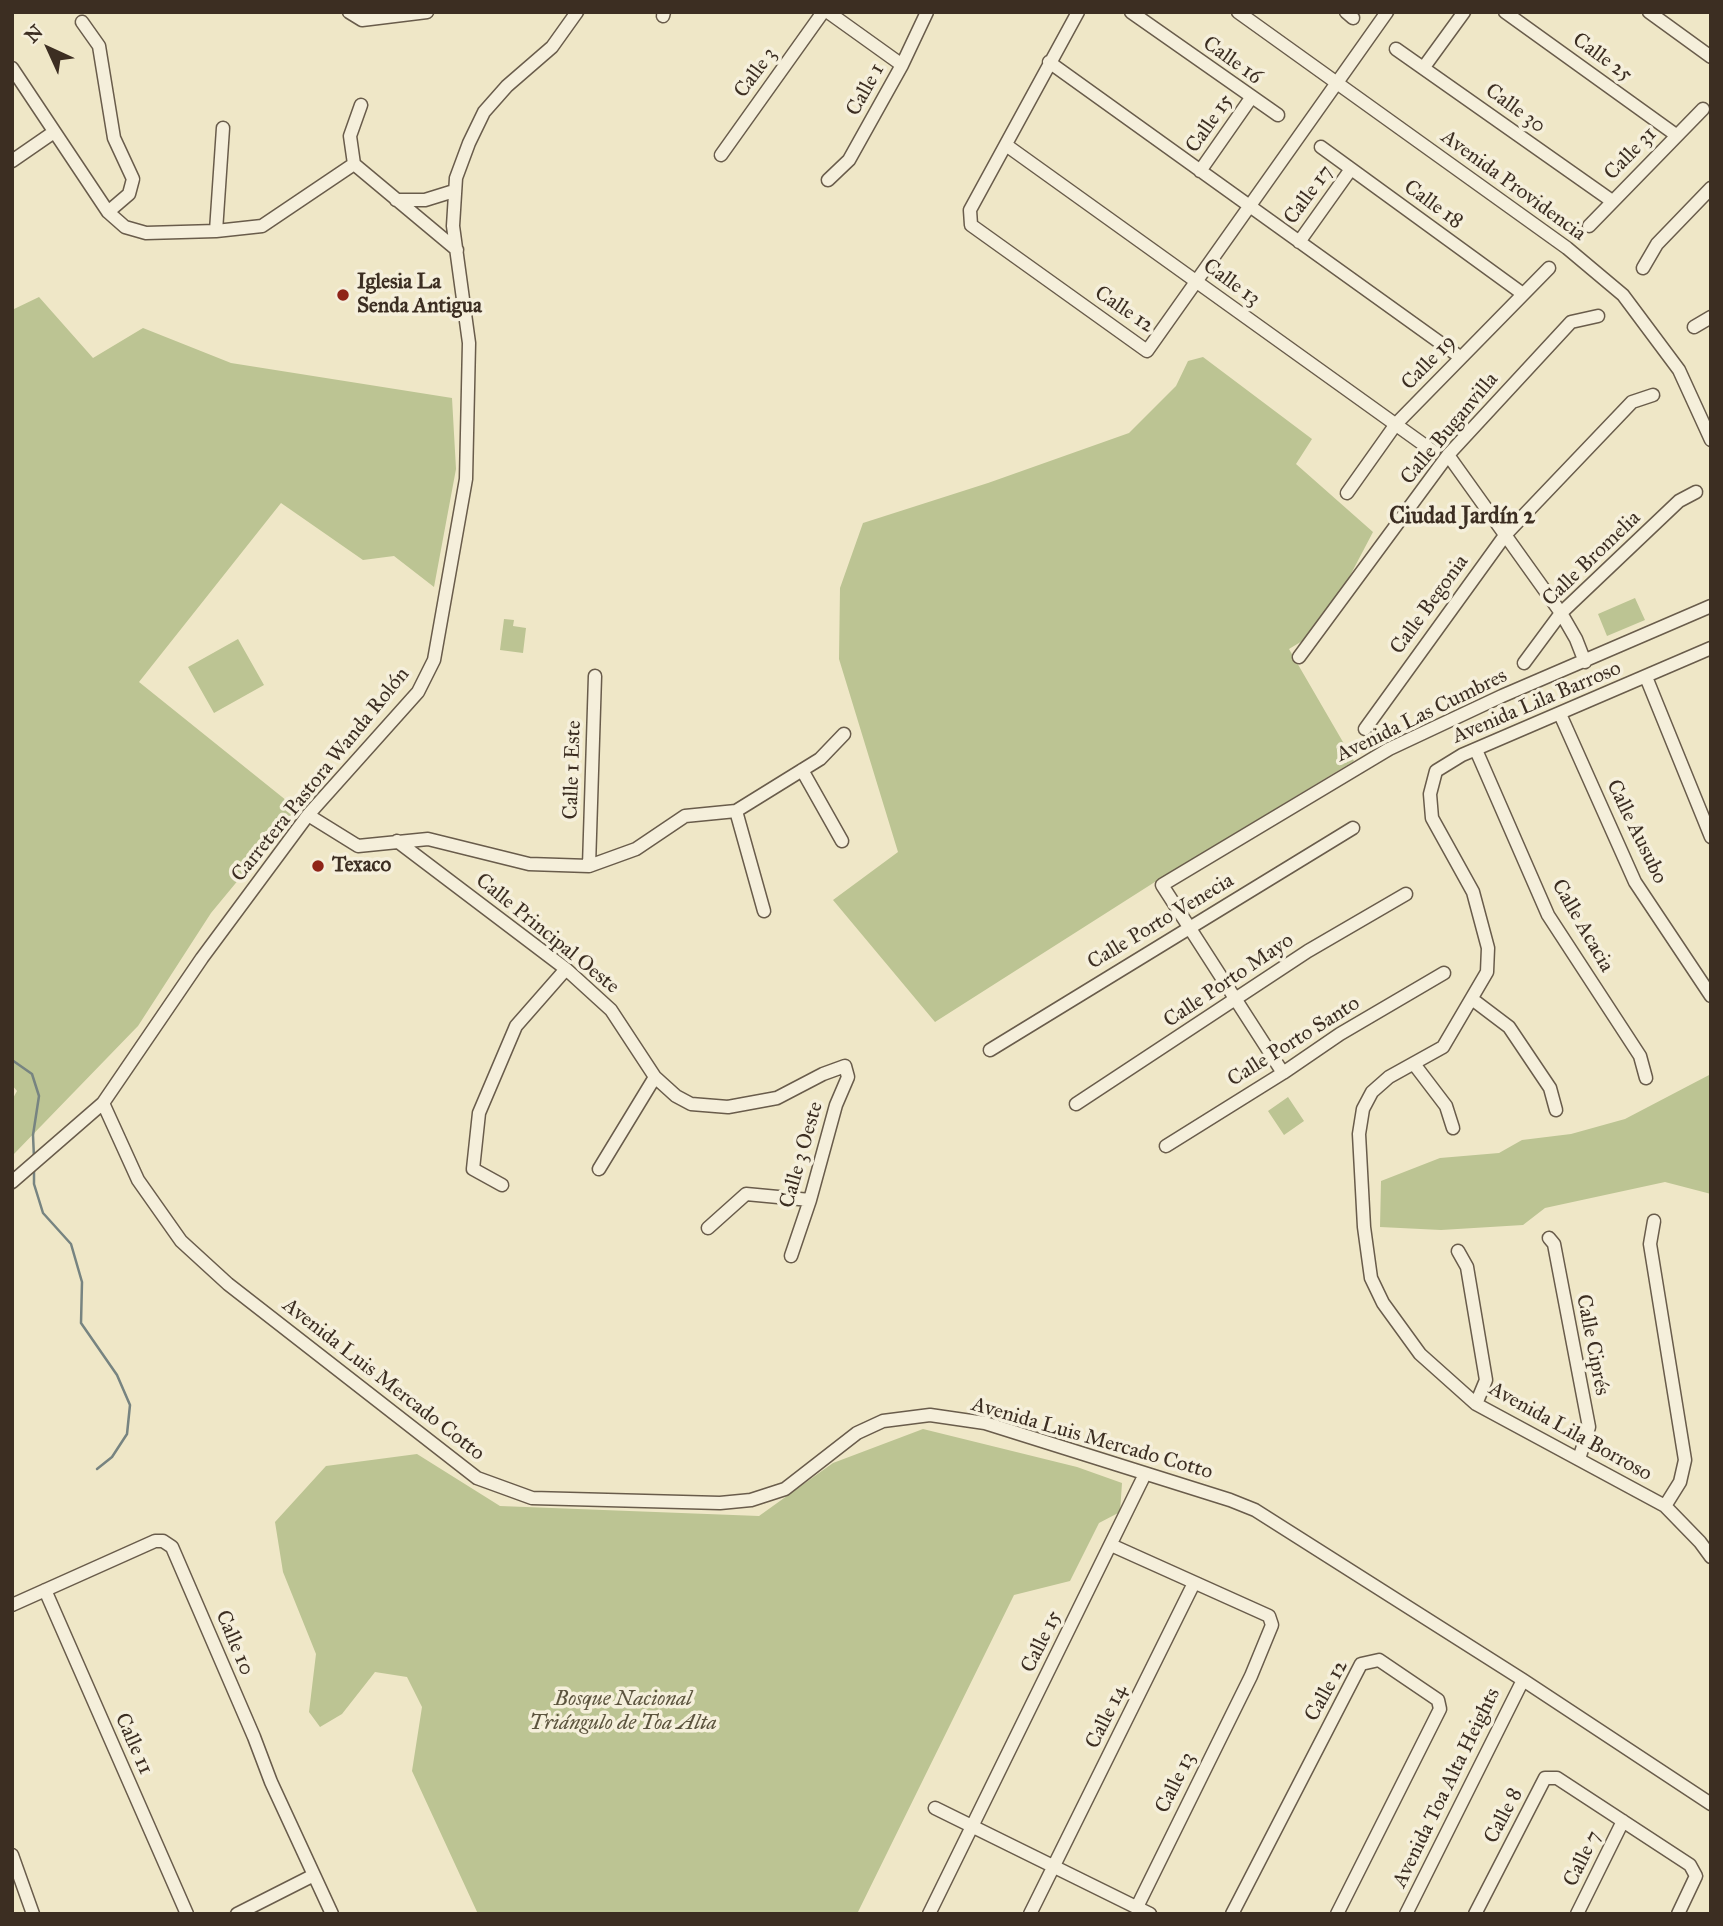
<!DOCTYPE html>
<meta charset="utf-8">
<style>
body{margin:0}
#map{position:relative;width:1723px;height:1926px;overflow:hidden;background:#efe7c7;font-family:"IM FELL Great Primer",serif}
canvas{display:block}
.frame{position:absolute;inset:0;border:14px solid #3c2e22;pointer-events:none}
.north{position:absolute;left:14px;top:14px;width:70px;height:70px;-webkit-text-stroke:5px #f5efdb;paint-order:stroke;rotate:315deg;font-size:19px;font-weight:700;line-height:28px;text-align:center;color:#3c2e22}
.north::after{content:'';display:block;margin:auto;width:24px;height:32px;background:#3c2e22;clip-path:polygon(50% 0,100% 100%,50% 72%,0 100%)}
</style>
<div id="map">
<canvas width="1723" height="1926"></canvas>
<div class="frame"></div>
<div class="north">N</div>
</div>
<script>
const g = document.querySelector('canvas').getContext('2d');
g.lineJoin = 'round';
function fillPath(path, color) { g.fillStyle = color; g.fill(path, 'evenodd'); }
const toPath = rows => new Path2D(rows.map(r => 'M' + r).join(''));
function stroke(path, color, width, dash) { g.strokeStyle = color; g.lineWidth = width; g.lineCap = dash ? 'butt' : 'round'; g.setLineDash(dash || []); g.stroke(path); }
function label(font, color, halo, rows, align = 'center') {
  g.font = font + ' "IM FELL Great Primer",serif'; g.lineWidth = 7; g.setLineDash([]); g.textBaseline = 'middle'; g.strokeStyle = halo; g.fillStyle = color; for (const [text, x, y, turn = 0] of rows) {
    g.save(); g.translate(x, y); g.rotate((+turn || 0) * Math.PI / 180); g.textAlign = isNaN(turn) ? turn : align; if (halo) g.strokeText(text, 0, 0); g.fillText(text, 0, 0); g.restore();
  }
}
const green = toPath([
 [39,297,93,358,143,328,231,363,452,398,456,469,434,587,394,556,363,560,281,503,139,682,297,809,211,913,138,1026,12,1156,12,1100,17,1091,12,1085,12,310],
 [1203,357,1312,439,1296,464,1373,532,1322,629,1289,649,1354,761,1158,880,935,1022,833,900,898,852,839,659,840,588,863,523,988,483,1129,433,1176,386,1188,361],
 [1635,598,1645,620,1607,636,1598,614],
 [504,619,514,620,513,626,526,628,523,653,500,650],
 [238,639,264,685,214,713,188,667],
 [1711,1074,1711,1194,1665,1182,1545,1208,1523,1225,1441,1230,1380,1227,1381,1181,1440,1158,1499,1153,1522,1140,1571,1134,1625,1119],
 [1288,1097,1304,1121,1284,1135,1268,1111],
 [923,1429,1077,1467,1122,1483,1120,1512,1099,1523,1070,1581,1014,1595,857,1914,478,1914,412,1771,422,1707,407,1677,375,1672,342,1714,320,1727,309,1712,316,1654,283,1572,275,1522,326,1466,417,1454,500,1506,759,1516,833,1463]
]);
const stream = toPath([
 [12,1060,32,1074,39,1096,33,1135,34,1158],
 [34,1168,34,1184,43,1213,71,1244,82,1282,81,1323,117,1375,130,1405,127,1434,112,1457,97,1469]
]);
const minor = toPath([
 [349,12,362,20,427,12],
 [828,12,902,65],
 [1078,12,970,210,971,225,1147,351,1387,12],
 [1131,12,1278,115],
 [1238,12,1567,248,1623,295,1679,370,1711,440],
 [1346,12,1353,18],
 [1505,12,1676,135],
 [1649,12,1711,57],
 [663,16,664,12],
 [82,22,99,46,114,138,133,179,129,194,108,212],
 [1396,49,1612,201],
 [1049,62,1460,357],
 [1424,67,1464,12],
 [12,68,108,212,125,227,146,233,216,231,262,226,354,164],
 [361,105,350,136,354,164,457,250],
 [1006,145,1434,452],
 [1321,147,1523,294],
 [721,155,823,12],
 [12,161,54,132],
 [1200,171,1251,98],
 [828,180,849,160,902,65,927,12],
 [396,200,425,200,454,191],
 [1589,226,1703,109],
 [216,231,223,128],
 [1299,242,1351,169],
 [1643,268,1657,244,1711,188],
 [1694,327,1711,317],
 [1448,455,1561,613,1576,639,1585,662],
 [1347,493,1396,424,1549,268],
 [1711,648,1462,755,1436,771,1430,794,1432,818,1473,892,1488,948,1487,972,1443,1047,1389,1077,1372,1092,1363,1109,1359,1134,1364,1227,1371,1278,1383,1303,1420,1354,1476,1404,1665,1506,1700,1542,1711,1557],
 [1299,657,1448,455,1571,322,1598,316],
 [1524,663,1561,613,1679,501,1696,492],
 [1646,677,1711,837],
 [1560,714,1635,882,1711,996],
 [1365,729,1506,534,1632,402,1653,395],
 [1476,750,1548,915,1640,1056,1646,1078],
 [802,770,842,841],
 [736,811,764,911],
 [308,815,358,846,428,839,529,864,589,866,636,849,685,816,736,811,820,759,844,734],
 [397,841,566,969,611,1010,655,1077,676,1096,691,1104,728,1107,777,1098,823,1074,845,1066,848,1077,836,1105,810,1200,791,1256],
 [589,866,595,676],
 [1472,999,1509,1027,1550,1088,1556,1110],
 [990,1050,1353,828],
 [1414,1064,1446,1106,1453,1128],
 [1283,1073,1162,885,1389,749,1502,696,1711,606],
 [103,1103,138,1180,181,1241,228,1284,477,1478,532,1498,720,1503,751,1500,785,1489,857,1433,883,1421,930,1415,985,1423,1230,1500,1255,1510,1523,1680,1711,1804],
 [1076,1104,1308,951,1406,894],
 [1166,1146,1283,1073,1340,1034,1444,973],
 [599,1169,655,1077],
 [12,1182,103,1103,202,958,308,815,418,692,434,660,466,479,469,343,453,226,456,178,469,143,484,112,507,86,552,47,577,12],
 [502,1185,473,1169,479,1113,516,1026,566,969],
 [1654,1221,1650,1244,1685,1460,1680,1482,1665,1506],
 [708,1228,746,1194,810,1200],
 [1549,1238,1554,1244,1589,1427,1579,1459],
 [1458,1251,1467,1267,1486,1380,1476,1404],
 [1111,1545,1269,1616,1272,1625,1251,1676,1137,1907],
 [45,1590,187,1914],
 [12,1605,155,1541,163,1541,172,1547,254,1737,271,1782,332,1914],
 [935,1808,1150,1914],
 [12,1855,33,1914],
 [237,1914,314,1875],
 [929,1914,1145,1474],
 [1030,1914,1194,1583],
 [1232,1914,1361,1664,1379,1660,1438,1700,1440,1709,1337,1914],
 [1406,1914,1523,1680],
 [1475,1914,1545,1778,1557,1778,1690,1865,1696,1876,1678,1914],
 [1577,1914,1623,1821]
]);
const markers = [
 [343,295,7,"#8f2418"],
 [318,866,7,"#8f2418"]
];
const streetNames = [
 ["Calle 25",1602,58,36],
 ["Calle 16",1232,61,35],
 ["Calle 3",756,73,-54],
 ["Calle 1",866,90,-61],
 ["Calle 30",1515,109,36],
 ["Calle 15",1210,124,-55],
 ["Calle 31",1631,154,-46],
 ["Avenida Providencia",1513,186,36],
 ["Calle 17",1309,195,-54],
 ["Calle 18",1433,205,36],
 ["Calle 13",1231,283,36],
 ["Calle 12",1124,310,34],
 ["Calle 19",1429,363,-46],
 ["Calle Buganvilla",1450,429,-50],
 ["Calle Bromelia",1592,559,-44],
 ["Calle Begonia",1430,605,-54],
 ["Avenida Lila Barroso",1537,703,-23],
 ["Avenida Las Cumbres",1422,716,-26],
 ["Calle 1 Este",573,770,-88],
 ["Carretera Pastora Wanda Rolón",321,775,-51],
 ["Calle Ausubo",1636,832,64],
 ["Calle Porto Venecia",1161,922,-31],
 ["Calle Acacia",1582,926,60],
 ["Calle Principal Oeste",547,934,39],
 ["Calle Porto Mayo",1229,981,-34],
 ["Calle Porto Santo",1294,1042,-32],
 ["Calle 3 Oeste",802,1155,-74],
 ["Calle Ciprés",1592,1345,79],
 ["Avenida Luis Mercado Cotto",383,1380,38],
 ["Avenida Lila Borroso",1570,1432,29],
 ["Avenida Luis Mercado Cotto",1092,1439,16],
 ["Calle 15",1042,1642,-64],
 ["Calle 10",234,1643,67],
 ["Calle 12",1327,1691,-61],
 ["Calle 14",1107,1717,-64],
 ["Calle 11",133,1744,66],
 ["Calle 13",1176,1783,-64],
 ["Avenida Toa Alta Heights",1447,1788,-64],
 ["Calle 8",1504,1816,-63],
 ["Calle 7",1583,1859,-64]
];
const poiNames = [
 ["Iglesia La",357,283],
 ["Senda Antigua",357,307],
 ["Texaco",332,866]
];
const parkNames = [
 ["Bosque Nacional",623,1700],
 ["Triángulo de Toa Alta",623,1724]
];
const neighbourhoodNames = [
 ["Ciudad Jardín 2",1462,517]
];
fillPath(green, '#bcc493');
stroke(stream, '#778481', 2.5);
stroke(minor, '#695c4b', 15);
stroke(minor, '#f5efdb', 12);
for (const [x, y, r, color] of markers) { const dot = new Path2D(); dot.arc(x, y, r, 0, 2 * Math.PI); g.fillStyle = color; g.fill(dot); stroke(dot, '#f5efdb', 2.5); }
label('21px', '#3c2e22', '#f5efdb', streetNames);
label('bold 21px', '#3c2e22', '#f5efdb', poiNames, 'left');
label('italic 21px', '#5c543e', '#f5efdb', parkNames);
label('bold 23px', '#3c2e22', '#f5efdb', neighbourhoodNames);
</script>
